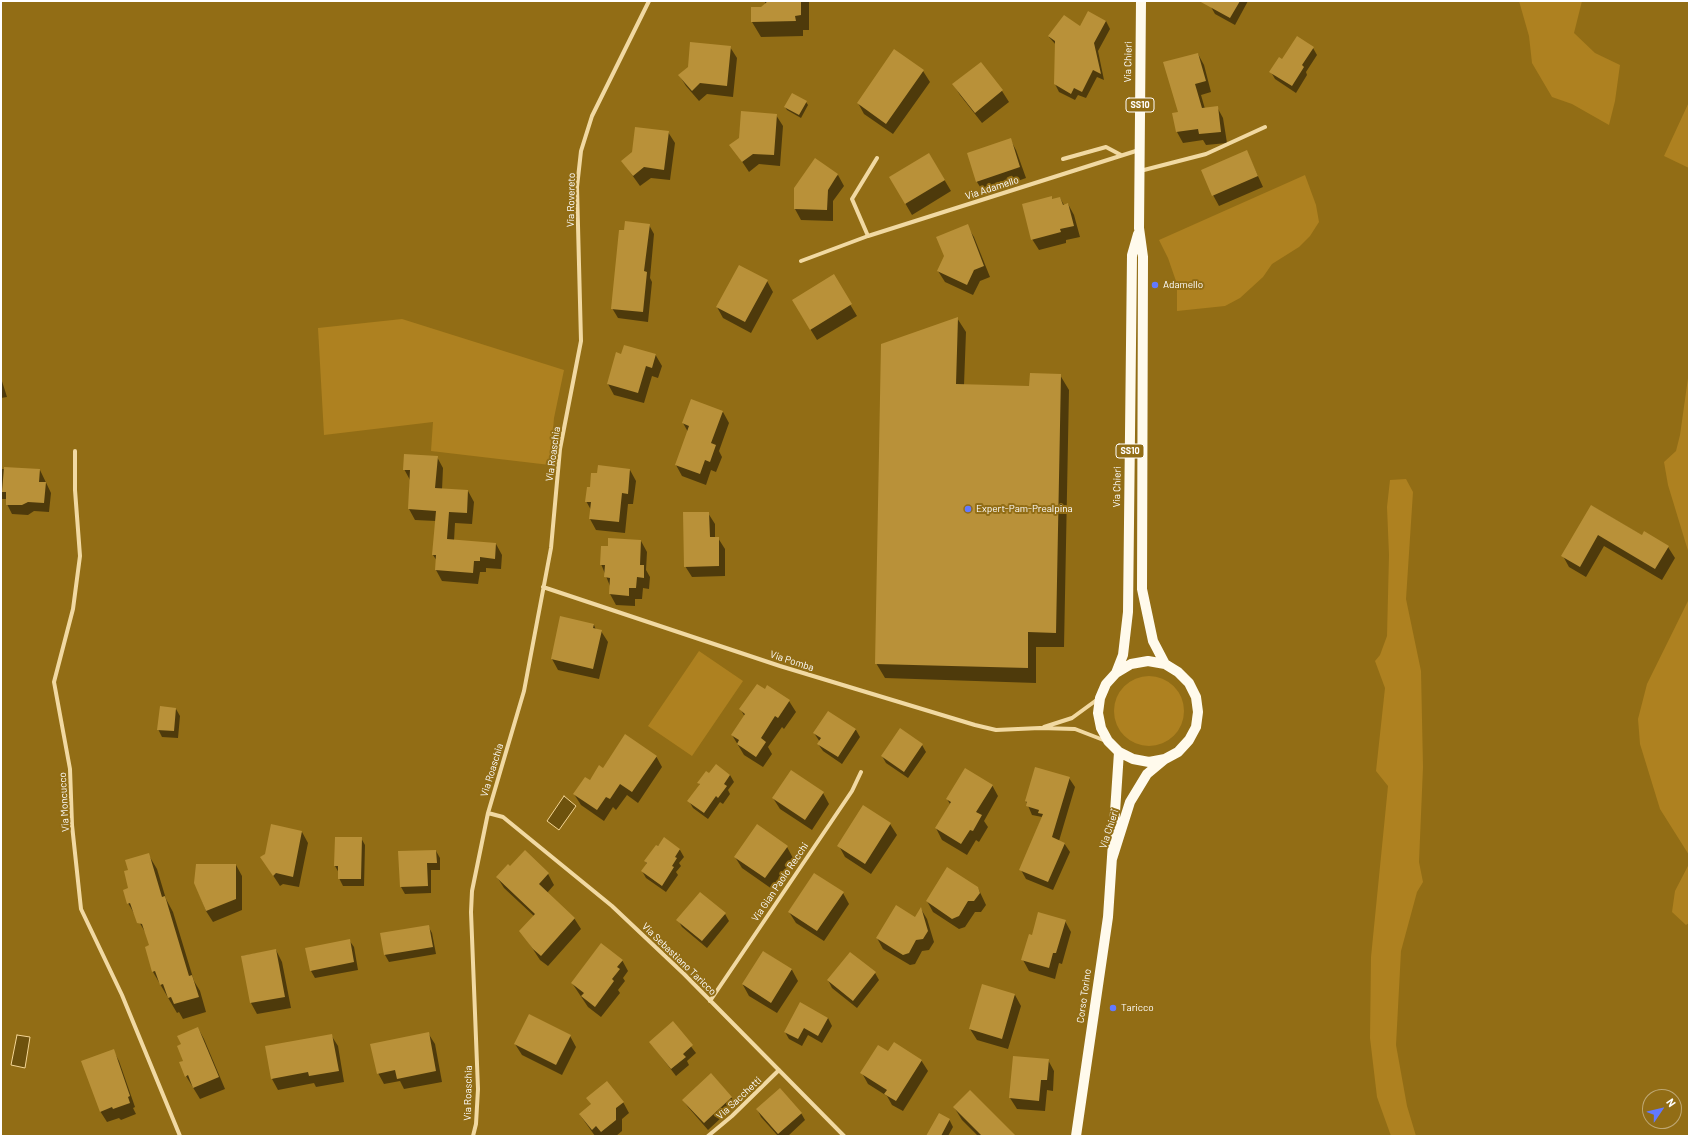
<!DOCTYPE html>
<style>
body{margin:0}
#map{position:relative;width:1690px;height:1137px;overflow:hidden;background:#926d15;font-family:Barlow,sans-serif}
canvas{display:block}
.frame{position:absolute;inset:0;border:2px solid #fff;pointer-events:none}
.north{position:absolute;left:1642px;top:1089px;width:40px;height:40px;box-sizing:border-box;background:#926d15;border:1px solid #bea773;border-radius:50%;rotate:55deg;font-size:11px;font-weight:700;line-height:16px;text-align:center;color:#fff}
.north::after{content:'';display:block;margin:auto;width:14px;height:18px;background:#6279ff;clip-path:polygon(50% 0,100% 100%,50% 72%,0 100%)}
</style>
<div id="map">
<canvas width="1690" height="1137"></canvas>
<div class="frame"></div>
<div class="north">N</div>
</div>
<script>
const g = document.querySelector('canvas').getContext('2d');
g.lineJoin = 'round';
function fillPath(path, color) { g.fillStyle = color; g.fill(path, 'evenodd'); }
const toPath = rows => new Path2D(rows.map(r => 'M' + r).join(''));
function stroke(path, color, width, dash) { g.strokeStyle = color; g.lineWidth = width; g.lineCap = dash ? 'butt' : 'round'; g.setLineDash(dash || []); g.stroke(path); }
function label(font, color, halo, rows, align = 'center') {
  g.font = font + ' Barlow,sans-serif'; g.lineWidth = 4; g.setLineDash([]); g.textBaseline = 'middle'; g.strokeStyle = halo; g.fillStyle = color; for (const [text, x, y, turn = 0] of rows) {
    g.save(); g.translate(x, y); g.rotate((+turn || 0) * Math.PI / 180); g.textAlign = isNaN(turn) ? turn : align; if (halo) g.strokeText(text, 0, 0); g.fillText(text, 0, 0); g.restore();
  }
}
const green = toPath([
 [1519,1,1582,1,1574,33,1595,53,1620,65,1615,101,1609,125,1572,104,1552,97,1532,63,1529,36],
 [1689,102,1689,168,1664,156],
 [1305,175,1316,205,1319,222,1310,236,1299,247,1272,264,1263,277,1240,298,1225,306,1177,311,1177,284,1168,258,1159,240],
 [402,319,564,370,554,418,550,465,431,451,433,422,324,435,318,328],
 [1689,371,1689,554,1668,485,1664,462,1676,451,1680,435],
 [1406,479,1413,492,1406,599,1421,671,1423,767,1419,862,1423,882,1417,892,1401,951,1396,1045,1407,1106,1416,1136,1391,1136,1377,1097,1370,1038,1371,957,1388,786,1376,771,1385,688,1375,661,1380,655,1387,636,1389,555,1387,507,1390,480],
 [1689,584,1689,855,1660,809,1640,744,1638,719,1647,684,1688,601],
 [699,651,743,681,692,756,648,726],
 '1114 711a35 35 0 1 1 70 0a35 35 0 1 1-70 0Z',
 [1689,864,1689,923,1686,925,1672,912,1675,891]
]);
const water = toPath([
 [564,796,576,806,559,830,547,821,564,796],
 [17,1035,30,1037,25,1068,11,1065,17,1035]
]);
const shadow = toPath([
 [765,1,809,1,809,30,803,30,803,36,761,37,752,22,765,7],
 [1214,1,1248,1,1235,25,1215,14,1211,7],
 [1106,21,1110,29,1098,51,1104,80,1097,77,1086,98,1078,95,1075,100,1059,92,1055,84,1056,45,1049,37],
 [730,47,737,58,733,97,707,94,699,101,686,86,679,75],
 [1313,48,1317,55,1306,72,1307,75,1296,93,1275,79,1271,72,1283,60],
 [895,51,923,71,930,82,893,134,864,114,858,103],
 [1198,54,1204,65,1211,92,1201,95,1205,109,1217,107,1223,118,1227,143,1206,145,1203,140,1183,143,1177,132],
 [981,63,1002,91,1009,102,982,123,960,95,953,84],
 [806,102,808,105,801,118,787,110,785,107],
 [776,115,783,126,780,166,759,164,749,172,731,145],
 [668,132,675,143,670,180,651,178,640,186,622,161],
 [1010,139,1016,150,1026,178,984,193,977,182,968,154],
 [1247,152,1263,187,1219,206,1213,195],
 [929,154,951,191,912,215,890,177],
 [838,175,844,186,833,201,833,221,801,220,795,209],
 [1051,197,1053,200,1060,198,1064,205,1068,204,1074,215,1080,237,1066,240,1066,243,1039,250,1032,239],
 [649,225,654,234,650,278,652,282,648,322,618,318,612,308,625,231],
 [967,226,974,237,990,277,980,281,973,295,945,282,938,271],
 [833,276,857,316,817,340,799,311],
 [767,281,773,292,751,333,723,318,717,307],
 [957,318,966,332,964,385,1030,387,1060,375,1069,390,1064,647,1036,647,1036,683,885,678,876,663],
 [655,354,662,366,658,378,652,376,644,403,614,395,608,384,622,355],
 [1,378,7,397,1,398],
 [723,412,729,423,719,451,722,457,716,472,711,470,706,485,682,476,676,465,688,432,683,423],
 [437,457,443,468,442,490,468,491,474,502,472,524,455,523,454,541,496,544,502,555,501,569,486,568,486,572,480,572,478,584,442,581,436,570,437,561,433,555,436,521,415,520,409,509,410,480,404,469],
 [1,469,40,470,51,493,49,512,34,511,28,515,12,514,7,504,7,499,1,499],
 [630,470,636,481,633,504,628,504,625,533,596,530,590,519,591,510,586,501,591,488],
 [1592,506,1643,536,1668,547,1675,558,1662,580,1604,546,1586,577,1569,567,1563,556],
 [708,513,715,524,715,538,718,538,725,549,725,576,692,577,685,566],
 [641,541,647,552,646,570,650,577,649,589,643,588,642,599,635,599,635,606,616,605,610,594,610,586,601,564,609,547],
 [561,618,594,625,596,630,601,631,608,642,599,679,558,670,552,659],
 [765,690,789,701,796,712,784,729,782,727,768,747,772,754,763,767,744,755,732,735,745,717,741,710],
 [176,709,180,716,178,738,162,737,158,729],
 [828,712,856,730,860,737,842,764,823,751,818,744,820,742,814,733],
 [922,745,926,752,908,778,886,763,882,756],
 [656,756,662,767,638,803,627,795,616,810,613,807,604,821,581,805,574,794,603,769],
 [709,775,730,775,734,782,728,790,730,794,723,804,720,802,708,819,693,808,689,801,700,785,699,783],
 [1069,778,1075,787,1059,841,1064,843,1070,852,1053,890,1026,879,1021,870,1042,817,1032,815,1026,801],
 [992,785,998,796,984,821,988,827,979,842,976,840,967,855,942,840,936,828,950,804,947,799],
 [823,793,829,804,812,830,780,809,773,798],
 [890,824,897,835,871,874,845,857,839,846],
 [302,832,308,843,299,887,283,884,280,886,261,857],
 [361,838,365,845,364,886,343,886,339,878,339,873,335,866],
 [664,839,680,850,684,857,679,863,681,866,676,872,678,875,666,892,646,878,642,871,647,864,645,861],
 [787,847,793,858,772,889,742,868,735,857],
 [436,851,440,858,440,870,431,870,431,893,405,894,401,887,399,852],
 [148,854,157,869,166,899,173,912,194,981,200,991,206,1012,183,1019,179,1012,177,1013,153,972,146,947,151,946,148,937,128,903,129,871],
 [236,865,242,876,242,910,213,922,206,911,195,883],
 [510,867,548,874,554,885,547,893,574,918,581,929,548,966,540,960,521,931,534,916,504,888,497,877],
 [978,888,986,905,981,912,975,912,965,927,959,929,933,912,927,901],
 [843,893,849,904,824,941,796,923,789,912],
 [921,909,927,919,934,942,929,950,922,951,915,964,910,965,883,949,877,938,916,918],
 [725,914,729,921,707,948,682,927,678,920],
 [1065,921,1071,932,1062,964,1059,963,1055,979,1029,971,1023,960,1033,936],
 [428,926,432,933,436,954,389,962,385,955,381,934],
 [349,940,354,947,358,970,315,978,311,971],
 [276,950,282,962,291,1008,257,1014,251,1003,242,956],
 [764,952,792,970,798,981,777,1013,749,996,743,985],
 [850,953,875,973,879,980,857,1008,832,988,828,980],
 [622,960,628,971,623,978,625,981,618,990,620,993,601,1017,588,1007,572,983],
 [1015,995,1021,1006,1008,1049,977,1040,970,1029],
 [828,1018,832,1026,822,1043,808,1035,802,1046,789,1039,785,1032],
 [673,1023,696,1053,687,1061,689,1065,676,1076,650,1042],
 [198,1028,204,1039,225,1089,200,1099,186,1076,181,1063,184,1061],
 [428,1033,435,1044,442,1082,404,1089,400,1081,384,1084,378,1073],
 [331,1035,338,1046,344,1082,316,1087,314,1083,278,1090,272,1079],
 [570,1036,576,1047,562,1075,522,1055,515,1044],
 [113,1050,119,1061,135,1107,133,1108,136,1114,121,1120,119,1118,107,1122,100,1111],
 [888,1052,921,1060,928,1071,903,1111,892,1105,887,1096,868,1084,862,1073],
 [1048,1060,1054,1071,1053,1091,1047,1090,1045,1111,1017,1109,1010,1098],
 [731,1097,736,1104,708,1130,688,1107,683,1100],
 [587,1098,623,1102,629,1113,622,1119,622,1131,616,1136,595,1136,580,1115,592,1105],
 [954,1107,1014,1136,978,1136,962,1120],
 [757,1109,801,1113,805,1120,788,1136,778,1136,761,1117],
 [949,1119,953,1127,948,1136,928,1136]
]);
const building = toPath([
 [768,1,801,1,801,15,795,16,796,21,751,22,751,7,761,7],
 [1199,1,1240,1,1230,18],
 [1088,11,1106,21,1094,43,1101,74,1093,70,1082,92,1074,88,1071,94,1054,84,1055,41,1048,36,1064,15,1080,26],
 [1297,36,1314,47,1302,65,1304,67,1292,86,1269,72,1279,57,1282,59],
 [690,42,731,46,727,86,700,83,692,91,678,75,688,67],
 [894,49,924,70,886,124,857,103],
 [1198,53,1206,81,1195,84,1202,108,1218,106,1221,132,1199,134,1198,129,1176,132,1172,113,1178,112,1163,62],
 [981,62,1003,90,975,113,952,84],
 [792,93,807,101,799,115,784,107],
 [741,111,777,114,774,155,753,154,742,162,729,145,739,138],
 [635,127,669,131,664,170,644,167,633,176,621,161,632,152],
 [1011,138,1020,167,976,182,967,153],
 [1247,150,1258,176,1212,196,1201,170],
 [929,153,945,180,905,204,889,177],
 [815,158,838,174,828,190,827,210,794,209,794,188],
 [1052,196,1052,199,1060,197,1063,205,1068,203,1074,226,1060,229,1061,232,1031,240,1022,204],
 [625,221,650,224,644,271,647,272,643,312,611,309,619,230,624,230],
 [968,224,984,266,974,270,967,285,937,271,944,256,936,237],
 [739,265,768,280,745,322,716,307],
 [834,274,852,304,810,330,792,300],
 [958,317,956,384,1029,386,1030,373,1061,374,1056,633,1028,632,1028,668,875,664,881,344],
 [624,345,656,354,652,368,646,366,638,393,607,384,616,352,621,354],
 [691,399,723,411,711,443,716,445,710,462,705,460,700,474,675,465,689,426,682,423],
 [404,454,438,456,435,488,468,490,467,513,449,512,447,539,496,543,495,559,480,557,480,561,474,561,473,573,435,570,436,555,432,555,436,511,408,509,410,470,403,470],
 [598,465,630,469,628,494,622,493,619,522,589,519,591,502,585,502,587,487,590,487,591,473,597,473],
 [4,467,40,469,39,482,46,482,44,503,28,502,22,505,6,505,6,492,2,492],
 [1591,505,1642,535,1644,531,1669,546,1655,569,1598,535,1580,567,1561,556],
 [683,512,709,512,710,537,719,537,719,566,684,567],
 [608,538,641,540,640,565,644,565,644,578,637,577,636,588,629,588,629,596,609,594,610,578,604,577,605,565,600,565,601,546,608,546],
 [560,616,594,624,593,628,602,630,593,669,551,659],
 [757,684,765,689,767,685,790,700,778,718,775,716,761,738,766,742,756,757,737,744,739,740,731,735,745,714,739,709],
 [160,706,176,708,174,731,157,730],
 [828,711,856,729,838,757,817,744,821,738,813,733],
 [900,728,923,744,904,772,881,756],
 [625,734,657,756,632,792,620,784,610,799,606,797,597,810,573,794,585,777,590,780,599,765,603,768],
 [716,764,730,775,724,784,727,786,718,798,716,796,704,813,687,801,700,784,697,783,706,771,709,773],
 [1035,767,1070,777,1052,837,1065,843,1048,882,1019,870,1043,814,1038,813,1039,810,1026,806,1027,802,1025,801],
 [965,768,993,785,976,812,982,815,973,831,970,830,961,844,935,828,951,802,946,799],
 [791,770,824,792,805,820,772,798],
 [863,805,891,823,865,864,837,846],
 [271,824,302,831,293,877,276,873,273,876,260,857,265,854],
 [757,824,788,846,765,878,734,857],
 [335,837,362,837,361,879,338,879,338,866,334,866],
 [664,837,680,849,675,857,677,858,672,866,674,867,662,886,641,871,647,863,644,861,656,845,658,846],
 [436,850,437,863,427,863,428,886,400,887,398,851],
 [525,850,549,873,539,884,575,918,541,956,533,949,519,931,535,914,496,877,508,864,510,866],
 [149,853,162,897,165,896,189,976,192,975,199,997,174,1004,171,997,168,998,163,984,160,985,155,971,152,972,145,947,149,945,142,924,137,923,130,903,127,904,123,890,128,888,124,871,128,870,125,860],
 [196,864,236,864,236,899,206,911,194,883],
 [947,867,978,887,980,893,974,901,968,901,959,916,952,919,926,901],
 [814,873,844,892,817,931,788,912],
 [700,892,726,913,702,941,676,920],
 [896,905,915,917,921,907,928,931,923,939,916,940,909,953,903,955,876,938],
 [1038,912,1066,920,1056,953,1053,953,1049,968,1021,960,1029,934,1032,935],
 [429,925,433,947,384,955,380,933],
 [350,939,354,962,310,971,305,948],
 [601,943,623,960,617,967,620,969,612,979,614,981,595,1007,581,996,584,993,571,983],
 [276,949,285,997,250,1003,241,956],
 [763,951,792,969,771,1003,742,984],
 [850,952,876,972,853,1001,827,980],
 [982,984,1015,994,1002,1039,969,1029],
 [800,1002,828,1018,818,1036,804,1028,798,1039,784,1032],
 [529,1014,571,1035,556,1065,514,1044],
 [673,1021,693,1045,683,1054,686,1057,671,1069,649,1042],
 [198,1027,219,1077,193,1088,188,1075,185,1077,179,1062,183,1061,177,1046,181,1044,177,1036],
 [429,1032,436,1071,397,1079,395,1070,377,1074,370,1044],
 [332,1034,339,1071,309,1076,308,1072,271,1079,265,1046],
 [894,1042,922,1060,896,1101,884,1094,887,1090,860,1073,878,1045,888,1051],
 [114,1049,130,1096,128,1097,130,1103,113,1109,112,1107,100,1112,81,1061],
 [1013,1056,1049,1059,1047,1080,1041,1080,1039,1101,1009,1098],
 [711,1073,732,1097,704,1123,682,1100],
 [607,1081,624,1102,616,1108,616,1120,601,1132,596,1126,592,1130,579,1114,591,1104,586,1098],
 [780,1088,802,1113,778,1134,756,1109],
 [970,1090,1016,1136,982,1136,953,1107],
 [939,1113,950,1119,941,1136,926,1136]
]);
const minor = toPath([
 [877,158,852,199,868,236,1139,150],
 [1063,159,1106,147,1121,155],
 [1140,171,1206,154,1265,127],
 [801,261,868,236],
 [75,451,75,490,80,556,73,609,54,682,70,769,72,825,81,909,122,995,180,1136],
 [543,587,780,666,975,725,996,730,1040,728,1075,729,1106,741],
 [1044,727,1072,718,1098,699],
 [488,813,503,817,612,906,684,974,844,1136],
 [710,1001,852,791,861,772],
 [473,1136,476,1124,478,1089,471,912,472,891,488,813,524,691,551,548,560,449,581,341,577,187,581,151,592,116,649,1],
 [708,1136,732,1116,779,1070]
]);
const primary = toPath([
 [1141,1,1139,228,1143,257,1142,589,1153,641,1165,664],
 [1116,673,1123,655,1128,612,1132,255,1138,234],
 [1112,859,1130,802,1147,774,1165,759,1178,752,1189,740,1196,727,1198,712,1196,697,1189,683,1178,672,1165,664,1148,661,1131,664,1116,673,1106,684,1100,698,1098,713,1101,728,1108,741,1119,752,1133,759,1149,762,1165,759],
 [1076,1136,1108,917,1119,752]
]);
const markers = [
 [1155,285,4,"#6279ff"],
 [968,509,4,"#6279ff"],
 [1113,1008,4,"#6279ff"]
];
const shields = [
 [1140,105,28],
 [1130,451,28]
];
const shieldNames = [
 ["SS10",1140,105],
 ["SS10",1130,451]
];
const streetNames = [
 ["Via Chieri",1128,62,-89],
 ["Via Adamello",992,188,-18],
 ["Via Rovereto",571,200,-89],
 ["Via Roaschia",553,454,-82],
 ["Via Chieri",1117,487,-89],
 ["Via Pomba",792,661,18],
 ["Via Roaschia",492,770,-73],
 ["Via Moncucco",64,802,-93],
 ["Via Chieri",1109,829,-72],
 ["Via Gian Paolo Recchi",780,882,-56],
 ["Via Sebastiano Taricco",679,959,44],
 ["Corso Torino",1084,996,-82],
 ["Via Roaschia",468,1093,-89],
 ["Via Sacchetti",739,1098,-43]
];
const poiNames = [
 ["Adamello",1163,285],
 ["Expert-Pam-Prealpina",976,509],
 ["Taricco",1121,1008]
];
fillPath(green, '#ae8120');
fillPath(water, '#6e520d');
stroke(water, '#f4d594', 1);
fillPath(shadow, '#0007');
fillPath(building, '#b99139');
stroke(minor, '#f1d9a2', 4);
stroke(primary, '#fffaec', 10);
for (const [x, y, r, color] of markers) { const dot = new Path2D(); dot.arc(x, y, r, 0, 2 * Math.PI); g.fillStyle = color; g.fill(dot); stroke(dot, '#926d15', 1.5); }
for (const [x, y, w] of shields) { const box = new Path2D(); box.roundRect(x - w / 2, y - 7, w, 14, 3); g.fillStyle = '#926d15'; g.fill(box); stroke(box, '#fff', 1); }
label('bold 9px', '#fff', null, shieldNames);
label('10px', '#fff', '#926d15', streetNames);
label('10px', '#fff', '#926d15', poiNames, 'left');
</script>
